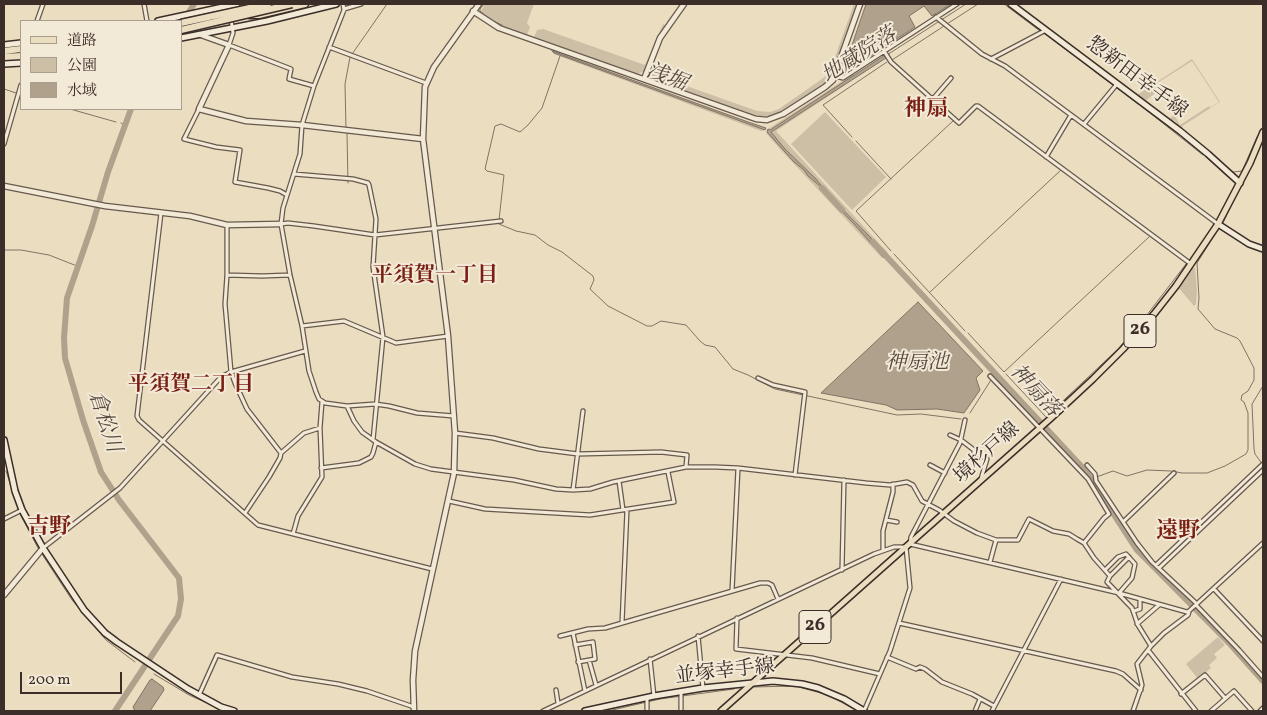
<!DOCTYPE html>
<meta charset="utf-8">
<style>
body{margin:0}
#map{position:relative;width:1267px;height:715px;overflow:hidden;background:#ebddc0;font-family:Vollkorn,"Noto Serif JP",serif}
canvas{display:block}
.frame{position:absolute;inset:0;border:5px solid #3b2d28;pointer-events:none}
.legend{position:absolute;left:20px;top:20px;width:162px;height:90px;box-sizing:border-box;background:#f2e9d6;border:1px solid #a99e90;margin:0;padding:6px 9px;list-style:none;font-size:15px;color:#3b2d28}
.legend li{display:flex;align-items:center;gap:10px;height:25px}
.legend b{width:25px;border:1px solid #a99e90}
.scale{position:absolute;left:20px;top:672px;width:102px;height:22px;box-sizing:border-box;border:2px solid #3b2d28;border-top:0;padding-left:6px;font-size:15px;line-height:18px;white-space:nowrap;color:#3b2d28;-webkit-text-stroke:4px #f2e9d6;paint-order:stroke}
</style>
<div id="map">
<canvas width="1267" height="715"></canvas>
<div class="frame"></div>
<ul class="legend">
<li><b style="height:6px;background:#ebddc0"></b>道路</li>
<li><b style="height:14px;background:#cdbfa6"></b>公園</li>
<li><b style="height:14px;background:#afa18c"></b>水域</li>
</ul>
<div class="scale">200 m</div>
</div>
<script>
const g = document.querySelector('canvas').getContext('2d');
g.lineJoin = 'round';
function fillPath(path, color) { g.fillStyle = color; g.fill(path, 'evenodd'); }
const toPath = rows => new Path2D(rows.map(r => 'M' + r).join(''));
function stroke(path, color, width, dash) { g.strokeStyle = color; g.lineWidth = width; g.lineCap = dash ? 'butt' : 'round'; g.setLineDash(dash || []); g.stroke(path); }
function label(font, color, halo, rows, align = 'center') {
  g.font = font + ' Vollkorn,"Noto Serif JP",serif'; g.lineWidth = 4; g.setLineDash([]); g.textBaseline = 'middle'; g.strokeStyle = halo; g.fillStyle = color; for (const [text, x, y, turn = 0] of rows) {
    g.save(); g.translate(x, y); g.rotate((+turn || 0) * Math.PI / 180); g.textAlign = isNaN(turn) ? turn : align; if (halo) g.strokeText(text, 0, 0); g.fillText(text, 0, 0); g.restore();
  }
}
const green = toPath([
 [485,4,534,4,527,23,530,27,527,35,502,26,489,18,481,11],
 [854,4,857,4,831,78,824,84,773,116,758,116,653,79,650,73,757,111,770,112,779,109,829,74],
 [663,24,665,25,651,52,644,71,638,74,534,37,537,30,543,29,645,65],
 [552,52,554,53,765,130,761,131,559,56,554,54],
 [886,58,776,131,888,253,886,256,849,214,829,195,816,179,785,149,771,132],
 [1192,59,1220,102,1181,127,1174,120,1173,121,1169,119,1174,115,1180,125,1209,106,1210,108,1219,102,1192,61,1159,82,1161,89,1145,101,1137,95],
 [853,74,854,76,769,130,768,129],
 [825,112,886,177,852,210,791,144],
 [767,132,794,162,804,170,808,176,822,188,826,195,854,224,884,258,882,258,779,148,766,133],
 [1192,267,1195,268,1197,291,1196,304,1194,306,1178,287],
 [1218,637,1225,645,1214,654,1217,658,1209,665,1211,668,1198,679,1186,664]
]);
const water = toPath([
 [866,4,951,4,932,16,924,6,909,16,915,27,866,59,850,51,866,4],
 [552,51,751,123,766,128,765,130,554,53,552,51],
 [885,55,886,58,771,132,785,149,816,179,829,195,871,238,886,256,884,258,854,224,826,195,822,188,808,176,804,170,794,162,767,132,768,129,770,130,885,55],
 [918,302,983,371,976,378,980,390,964,413,937,409,897,410,886,405,821,393,918,302],
 [152,679,163,687,164,690,150,711,135,711,133,707,150,680,152,679]
]);
const stream = toPath([
 [484,4,480,9,480,11,491,20,502,25],
 [1004,4,1040,31],
 [947,24,978,4],
 [1044,33,1092,69],
 [887,55,966,4],
 [892,60,944,26],
 [1094,71,1113,85],
 [1116,87,1138,104],
 [4,89,16,93],
 [1140,105,1203,155],
 [70,109,116,122],
 [121,123,125,125],
 [346,129,345,84,350,57,387,4],
 [347,133,348,183],
 [852,137,823,105,887,62],
 [856,141,891,179],
 [1205,156,1228,177],
 [1233,172,1242,171,1257,137],
 [499,220,504,175,487,171,485,169,495,126,501,124,520,132,528,125,542,108,560,56],
 [499,224,516,231,535,235,548,245,562,252,593,276,594,280,590,289,608,306,647,326,652,326,661,321,686,325,700,341,705,345,715,347,733,369,748,375,775,389,897,415,921,414,961,419],
 [1222,225,1243,181],
 [4,250,21,250,49,255,77,266],
 [891,251,856,211,953,121],
 [894,254,965,331],
 [930,292,1061,170],
 [968,333,1004,372,1149,237],
 [1006,374,1046,417],
 [994,376,996,375],
 [970,413,991,380],
 [1049,414,1118,349,1143,320,1186,264],
 [1263,465,1255,454,1254,449,1252,404,1263,386],
 [6,471,21,516,38,548,72,600,106,640,135,662],
 [1091,479,1113,471,1127,476,1147,470,1171,471,1182,473,1207,473,1225,466,1246,454,1248,450,1248,413,1244,402,1241,400,1242,395,1248,391,1254,380,1254,368,1240,341,1237,338,1215,329,1198,309,1199,298,1197,263,1219,228],
 [1155,570,1172,552],
 [154,674,189,695,225,711],
 [753,687,795,686,828,695],
 [834,698,857,711],
 [608,711,660,699,734,689]
]);
const river = toPath([
 [181,25,194,4],
 [822,188,842,210],
 [873,242,1082,467,1091,479,1137,550,1230,644,1263,681],
 [115,711,178,616,181,599,179,578,119,500,101,472,83,420,65,358,64,338,67,298,92,226,108,172,131,109]
]);
const minor = toPath([
 [144,4,147,21],
 [343,4,344,10,314,86,302,125,300,154,283,208,281,224,290,275,302,326,309,371,316,392,319,399,325,403,347,406,375,404,389,406,417,413,454,416],
 [344,9,361,4],
 [936,17,982,54,1005,66,1218,224],
 [231,19,233,33,229,45,291,69,289,79,314,86],
 [37,21,43,4],
 [329,47,426,83],
 [884,51,891,62,959,123,976,106,978,106,1191,264],
 [991,59,1046,30],
 [835,76,843,78,957,4],
 [932,100,951,78],
 [199,109,184,139,216,147,240,150,235,182,268,188,280,191,287,195],
 [1084,124,1117,84],
 [4,144,21,85],
 [1046,157,1071,115],
 [294,174,353,179,368,183,369,185,376,219,373,267,383,337,373,440],
 [161,213,137,416,139,420,258,525,432,569],
 [281,224,288,223,314,226,375,235,501,221],
 [227,275,227,225],
 [302,326,344,321,396,343,448,336],
 [990,376,1088,479,1109,514,1104,518,1084,543],
 [758,378,773,385,805,392,795,475],
 [347,406,354,421,362,432,376,442,415,464,431,469,514,480,556,489,573,490,590,489,613,482,686,467,715,467,738,468,866,483,890,485,907,482,913,485,922,501,939,510,954,521,977,533,996,540,1018,540,1029,519,1053,531,1069,534,1077,539,1084,543,1094,558,1110,576,1107,582,1132,608,1138,625,1151,646],
 [965,420,960,443,911,537,910,544,1119,593,1187,612,1189,611,1263,543],
 [455,433,493,438,539,449,578,454,661,452,687,455,686,467],
 [950,435,961,440,974,450,974,453,987,459,981,479],
 [281,453,247,409,235,383,231,372,225,304,227,275,262,276,290,275],
 [930,465,945,473],
 [1087,465,1095,474,1096,481,1137,543,1152,562,1197,604],
 [321,468,359,463,371,457,373,453,376,442],
 [619,481,623,510],
 [573,490,583,411],
 [449,501,485,509,590,515,674,502,668,472],
 [245,513,269,477,280,458,281,453,304,433,320,428],
 [4,519,22,510],
 [886,520,897,522],
 [1123,522,1174,473],
 [293,534,298,516,322,477,320,428,322,402],
 [43,548,120,488,221,377,231,372,305,351],
 [883,550,883,531,893,492,893,484],
 [990,562,996,540],
 [1156,565,1263,464],
 [1159,568,1263,470],
 [842,570,844,480],
 [1105,570,1118,557,1126,554,1135,564,1132,578,1119,593],
 [1110,576,1129,557],
 [1214,589,1263,641],
 [732,591,738,468],
 [1196,605,1239,650,1263,677],
 [1134,611,1140,609,1140,599],
 [737,618,736,649,812,658,880,674],
 [622,623,627,510],
 [899,623,1116,671,1123,674,1141,690],
 [1137,624,1159,605],
 [573,633,585,691],
 [560,636,588,629,605,628,760,583,768,583,772,585,778,599],
 [698,636,703,688],
 [575,645,593,642,595,659,578,662],
 [1148,650,1196,711],
 [887,657,916,669,920,667,925,669,942,682,972,694,994,706],
 [650,659,654,696],
 [589,660,596,685],
 [556,690,558,703],
 [681,692,681,711],
 [1181,694,1205,675,1225,698],
 [199,695,217,655,292,677,338,684,367,691,414,707],
 [647,698,647,711],
 [543,711,874,554,894,547,906,547,910,588,890,651,864,711],
 [975,711,980,699],
 [992,711,1061,579],
 [1133,711,1142,685,1137,664,1151,646,1164,633,1188,615,1189,612],
 [1211,711,1234,691,1252,711],
 [1260,711,1263,708]
]);
const tertiary = toPath([
 [473,11,499,28,756,119,767,120,783,114,825,87,833,80,860,4],
 [201,35,229,45,199,109,246,121,302,125,423,139],
 [644,79,660,38,684,4],
 [4,186,105,206,190,216,227,225,281,224],
 [4,595,43,548],
 [414,711,413,680,415,651,454,473,455,433,448,336,423,139,425,87,434,67,479,4]
]);
const secondary = toPath([
 [1011,4,1180,131,1208,154,1240,183],
 [158,21,237,4],
 [181,38,267,21,336,4],
 [4,45,21,43],
 [4,64,21,63],
 [1218,224,1249,244,1263,249],
 [4,440,15,491,22,510,43,548,84,610,105,633,117,642,188,689,221,707,234,711],
 [585,711,654,696,703,688,773,681,802,684,818,688,844,699,864,711]
]);
const primary = toPath([
 [721,711,1050,419,1093,379,1123,349,1154,314,1176,286,1218,224,1250,163,1263,132]
]);
const motorway = toPath([
 [250,15,259,15,305,4],
 [4,51,21,49],
 [4,57,21,56]
]);
const motorwayBridge = toPath([
 [181,23,268,4],
 [181,30,292,4]
]);
const shields = [
 [1140,331,32],
 [815,627,32]
];
const shieldNames = [
 ["26",1140,331],
 ["26",815,627]
];
const streetNames = [
 ["惣新田幸手線",1136,79,37],
 ["境杉戸線",988,454,-42],
 ["並塚幸手線",725,673,-6]
];
const waterNames = [
 ["地蔵院落",860,57,-33],
 ["浅堀",666,79,21],
 ["神扇池",917,364],
 ["神扇落",1034,392,47],
 ["倉松川",103,422,72]
];
const neighbourhoodNames = [
 ["平須賀一丁目",435,277],
 ["平須賀二丁目",191,386]
];
const quarterNames = [
 ["神扇",926,111],
 ["吉野",49,529],
 ["遠野",1178,533]
];
fillPath(green, '#cdbfa6');
fillPath(water, '#afa18c');
stroke(water, '#817364', 1);
stroke(stream, '#817364', 1);
stroke(river, '#afa18c', 6);
stroke(minor, '#67594e', 5.5);
stroke(tertiary, '#67594e', 7);
stroke(secondary, '#3b2d28', 8);
stroke(primary, '#3b2d28', 8);
stroke(motorway, '#3b2d28', 9);
stroke(minor, '#f2e9d6', 3);
stroke(tertiary, '#f2e9d6', 4.5);
stroke(secondary, '#f2e9d6', 5);
stroke(primary, '#ebddc0', 5);
stroke(motorway, '#ebddc0', 6);
stroke(motorwayBridge, '#3b2d28', 9, []);
stroke(motorwayBridge, '#ebddc0', 6);
for (const [x, y, w] of shields) { const box = new Path2D(); box.roundRect(x - w / 2, y - 16.5, w, 33, 4); g.fillStyle = '#f2e9d6'; g.fill(box); stroke(box, '#3b2d28', 1); }
label('bold 19px', '#3b2d28', null, shieldNames);
label('20px', '#3b2d28', '#f2e9d6', streetNames);
label('italic 21px', '#584a41', '#f2e9d6', waterNames);
label('bold 21px', '#7a1f14', '#f2e9d6', neighbourhoodNames);
label('bold 22px', '#7a1f14', '#f2e9d6', quarterNames);
</script>
